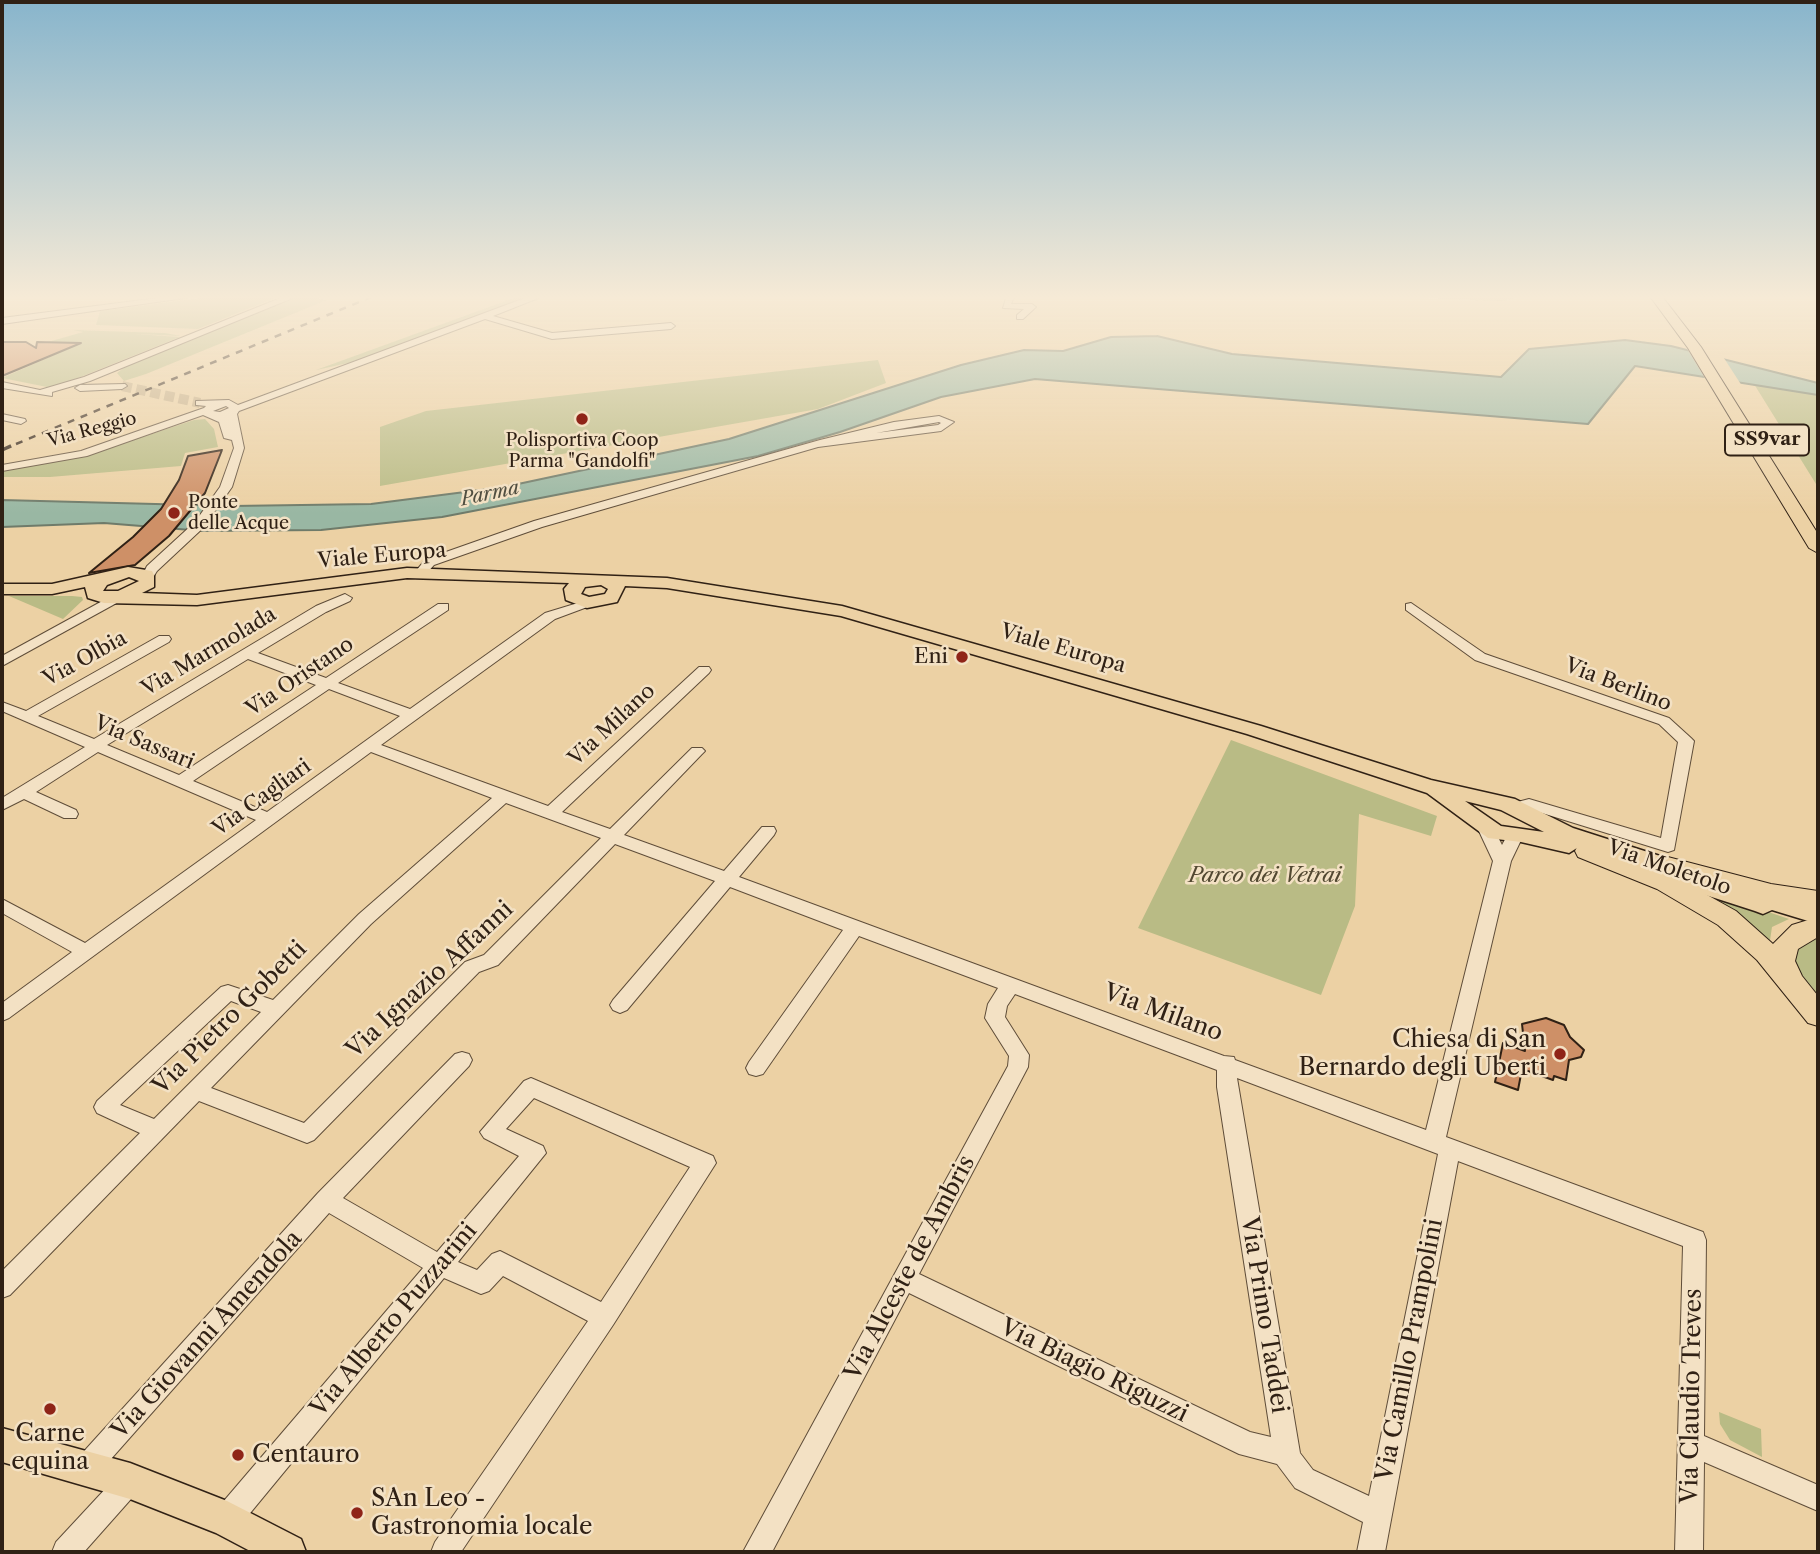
<!DOCTYPE html>
<style>
body{margin:0}
#map{position:relative;width:1820px;height:1554px;overflow:hidden;background:#ecd1a4;font-family:"Libre Caslon Text",serif}
canvas{display:block}
.frame{position:absolute;inset:0;border:4px solid #302115;pointer-events:none}
</style>
<div id="map">
<canvas width="1820" height="1554"></canvas>
<div class="frame"></div>
</div>
<script>
const g = document.querySelector('canvas').getContext('2d');
g.lineJoin = 'round';
function fillPath(path, color) { g.fillStyle = color; g.fill(path, 'evenodd'); }
const toPath = rows => new Path2D(rows.map(r => 'M' + r).join(''));
function stroke(path, color, width, dash) { g.strokeStyle = color; g.lineWidth = width; g.lineCap = dash ? 'butt' : 'round'; g.setLineDash(dash || []); g.stroke(path); }
function label(font, color, halo, rows, align = 'center') {
  g.font = font + ' "Libre Caslon Text",serif'; g.lineWidth = 5; g.setLineDash([]); g.textBaseline = 'middle'; g.strokeStyle = halo; g.fillStyle = color; for (const [text, x, y, turn = 0] of rows) {
    g.save(); g.translate(x, y); g.rotate((+turn || 0) * Math.PI / 180); g.textAlign = isNaN(turn) ? turn : align; if (halo) g.strokeText(text, 0, 0); g.fillText(text, 0, 0); g.restore();
  }
}
const green = toPath([
 [224,295,283,295,198,329,96,325,100,311],
 [302,295,327,300,146,374,124,381,117,373,126,366],
 [522,295,533,295,353,362,316,370],
 [1346,295,1533,295,1501,301],
 [73,330,165,333,181,336,135,334,180,337,58,386,47,387,2,378,79,344,48,342,83,332],
 [878,360,886,383,818,409,380,486,380,427,426,411],
 [1754,384,1818,395,1818,484,1816,484],
 [205,419,214,429,218,447,185,453,181,466,50,477,2,477,2,470,88,455,194,420],
 [9,596,72,596,82,597,83,600,63,619],
 [1231,740,1437,816,1431,836,1359,814,1355,906,1321,995,1138,928],
 [1686,884,1789,919,1772,927,1769,947],
 [1818,934,1818,1004,1801,983,1792,954,1809,936],
 [1719,1412,1761,1429,1762,1457,1730,1440,1720,1424]
]);
const water = toPath([
 [1157,336,1232,354,1501,377,1529,349,1625,340,1671,346,1818,383,1818,395,1635,366,1588,424,1035,379,941,397,840,432,758,456,442,517,321,530,203,531,104,523,2,527,2,500,232,506,371,504,504,487,729,439,961,365,1024,350,1063,351,1111,337,1157,336]
]);
const pier = toPath([
 [1686,347,1722,355,1742,386,1706,380]
]);
const building = toPath([
 [2,342,26,342,36,348,37,342,81,343,2,376,2,342],
 [222,450,205,493,169,536,135,565,89,573,133,537,161,509,179,480,188,456,222,450],
 [1546,1018,1564,1025,1570,1037,1584,1050,1581,1057,1569,1060,1566,1080,1554,1076,1553,1080,1522,1069,1518,1090,1495,1082,1503,1043,1525,1051,1522,1024,1546,1018]
]);
const minorTunnel = toPath([
 [122,386,200,403]
]);
const minor = toPath([
 [181,295,206,295,2,324,2,318,181,295],
 [288,295,300,295,90,381,52,392,52,396,2,388,2,382,40,390,84,377,288,295],
 [533,295,546,295,493,316,552,333,671,323,675,326,671,329,552,339,485,319,239,411,237,414,244,448,232,487,203,528,157,571,152,579,144,579,142,576,147,566,195,522,220,487,234,448,232,440,224,438,219,422,203,415,87,456,2,471,2,465,81,451,204,408,206,406,196,405,196,401,229,400,238,405,533,295],
 [226,406,229,408,220,412,213,411,226,406],
 [1007,295,1015,295,1011,304,1032,304,1036,307,1023,319,1017,319,1017,315,1024,309,1003,308,1007,295],
 [125,384,127,386,122,389,80,391,75,388,80,385,125,384],
 [2,414,25,419,26,421,21,424,2,420,2,414],
 [939,416,954,422,941,431,818,447,542,527,434,565,425,575,421,576,415,572,426,559,534,521,820,440,894,422,939,416],
 [939,422,941,423,938,425,876,433,939,422],
 [117,593,122,594,122,600,2,666,2,656,117,593],
 [345,594,352,598,350,601,326,612,258,653,326,678,438,604,448,604,448,610,338,683,410,709,545,613,591,599,598,603,555,619,381,745,548,806,699,667,709,667,711,670,709,673,562,812,610,829,692,748,702,748,705,751,702,754,624,835,724,871,762,827,774,827,776,831,774,835,739,877,1224,1056,1234,1057,1235,1060,1426,1130,1493,861,1478,829,1480,825,1492,825,1502,845,1509,832,1521,832,1523,836,1511,861,1446,1137,1703,1232,1706,1240,1704,1436,1818,1485,1818,1511,1704,1462,1703,1552,1675,1552,1683,1246,1458,1161,1385,1552,1357,1552,1363,1522,1295,1488,1277,1464,1239,1454,909,1293,772,1552,743,1552,1008,1066,1009,1056,985,1018,988,1004,998,988,859,936,763,1074,756,1076,749,1074,746,1068,749,1062,843,930,730,887,627,1010,620,1013,613,1010,610,1005,613,1000,715,881,615,844,498,965,479,972,314,1140,307,1143,199,1101,10,1295,2,1298,2,1271,140,1133,97,1113,94,1107,97,1101,221,987,228,985,273,1000,359,914,492,798,371,752,9,1018,2,1021,2,1003,72,952,2,913,2,899,85,943,256,820,98,752,36,792,76,810,78,814,76,818,64,818,24,799,2,810,2,798,85,747,2,711,2,702,26,711,159,636,169,636,171,639,169,642,38,716,94,739,316,606,345,594],
 [248,659,316,685,179,775,107,745,248,659],
 [329,689,400,716,267,812,193,781,329,689],
 [506,803,601,838,484,955,465,962,304,1123,211,1088,371,924,506,803],
 [1015,994,1217,1070,1217,1087,1271,1437,1250,1432,919,1274,1028,1067,1029,1055,1005,1017,1007,1006,1015,994],
 [231,1001,261,1012,154,1119,120,1105,231,1001],
 [1237,1078,1438,1154,1369,1496,1313,1470,1300,1453,1237,1078],
 [1411,603,1485,654,1669,718,1691,738,1694,741,1674,850,1668,852,1529,809,1516,813,1510,812,1508,808,1510,804,1529,799,1661,838,1678,742,1659,724,1475,660,1406,610,1406,604,1411,603],
 [462,1052,469,1054,472,1060,469,1066,343,1198,437,1252,519,1156,484,1138,480,1132,524,1081,531,1078,713,1156,716,1163,613,1325,461,1552,431,1552,435,1542,588,1321,503,1276,489,1291,481,1294,444,1278,237,1529,227,1533,217,1529,213,1519,217,1509,423,1268,329,1213,95,1477,86,1481,77,1477,73,1468,77,1459,318,1193,455,1054,462,1052],
 [534,1098,690,1167,601,1302,500,1251,492,1254,477,1270,458,1262,546,1153,543,1146,506,1129,534,1098],
 [130,1468,139,1472,143,1481,139,1490,84,1552,52,1552,56,1542,121,1472,130,1468]
]);
const major = toPath([
 [128,567,152,571,154,575,154,587,142,593,197,595,407,568,667,578,842,606,1261,726,1431,780,1515,799,1573,828,1688,865,1690,873,1742,889,1750,887,1818,906,1818,924,1772,910,1763,914,1755,911,1656,879,1654,871,1580,846,1569,853,1521,842,1488,838,1427,793,1247,734,841,616,667,588,625,586,617,602,587,608,566,600,564,589,569,583,407,578,197,605,104,603,88,598,85,587,52,594,2,594,2,584,52,584,128,567],
 [129,577,139,581,118,591,103,591,107,585,129,577],
 [601,585,608,589,605,594,589,597,581,594,585,587,601,585],
 [1465,801,1501,810,1544,832,1501,826,1465,801],
 [2,1428,130,1463,227,1501,301,1539,306,1552,252,1552,216,1533,130,1499,2,1462,2,1428]
]);
const highway = toPath([
 [1649,295,1661,295,1701,347,1818,534,1818,553,1809,548,1688,348,1649,295],
 [1587,843,1654,868,1652,865,1655,859,1664,856,1771,884,1818,891,1818,909,1771,902,1673,876,1736,911,1773,944,1792,925,1818,917,1818,937,1798,949,1795,961,1802,976,1818,996,1818,1026,1808,1023,1757,960,1718,925,1657,889,1578,857,1575,851,1578,845,1587,843]
]);
const railFar1 = toPath([
 [16,444,376,295]
]);
const rail = toPath([
 [2,450,20,442]
]);
const markers = [
 [582,419,7,"#8f2418"],
 [174,513,7,"#8f2418"],
 [962,657,7,"#8f2418"],
 [1560,1054,7,"#8f2418"],
 [50,1409,7,"#8f2418"],
 [238,1455,7,"#8f2418"],
 [357,1513,7,"#8f2418"]
];
const farStreetnames = [
 ["Via Reggio",92,430,-15]
];
const farPoinames = [
 ["Polisportiva Coop",582,441],
 ["Parma \"Gandolfi\"",582,462],
 ["Ponte",188,503,"left"],
 ["delle Acque",188,524,"left"]
];
const shields = [
 [1767,440,84]
];
const shieldNames = [
 ["SS9var",1767,440]
];
const farWaternames = [
 ["Parma",490,494,-12]
];
const streetNames = [
 ["Viale Europa",382,556,-5],
 ["Viale Europa",1063,649,16],
 ["Via Marmolada",209,652,-31],
 ["Via Olbia",85,659,-29],
 ["Via Oristano",300,677,-34],
 ["Via Berlino",1618,685,21],
 ["Via Milano",612,725,-43],
 ["Via Sassari",144,743,23],
 ["Via Cagliari",262,798,-36],
 ["Via Moletolo",1669,868,19]
];
const poiNames = [
 ["Eni",948,657]
];
const parkNames = [
 ["Parco dei Vetrai",1265,876]
];
const nearStreetnames = [
 ["Via Ignazio Affanni",430,980,-43],
 ["Via Milano",1163,1013,20],
 ["Via Pietro Gobetti",230,1018,-45],
 ["Via Alceste de Ambris",910,1268,-62],
 ["Via Primo Taddei",1264,1315,81],
 ["Via Alberto Puzzarini",394,1320,-50],
 ["Via Giovanni Amendola",207,1335,-48],
 ["Via Camillo Prampolini",1410,1350,-79],
 ["Via Biagio Riguzzi",1094,1371,26],
 ["Via Claudio Treves",1692,1396,-89]
];
const nearPoinames = [
 ["Chiesa di San",1546,1040,"right"],
 ["Bernardo degli Uberti",1546,1068,"right"],
 ["Carne",50,1434,"center"],
 ["equina",50,1462,"center"],
 ["Centauro",252,1455],
 ["SAn Leo -",371,1499],
 ["Gastronomia locale",371,1527]
];
fillPath(green, '#b9bb85');
fillPath(water, '#99b7a3');
stroke(water, '#6f7b6a', 2);
fillPath(pier, '#ecd1a4');
fillPath(building, '#ce9067');
stroke(building, '#302115', 2);
stroke(minorTunnel, '#c6ae87', 10, [10, 4.5]);
stroke(minor, '#5f4d39', 2);
stroke(major, '#302115', 3);
stroke(highway, '#302115', 2);
fillPath(minor, '#f3e1c4');
fillPath(major, '#ecd1a4');
fillPath(highway, '#ecd1a4');
stroke(railFar1, '#302115', 2.5, [7, 7]);
stroke(rail, '#302115', 3.5, [10, 10]);
const sky = g.createLinearGradient(0, 0, 0, 513);
sky.addColorStop(0, '#88b5cc');
sky.addColorStop(0.58, '#f6ead6');
sky.addColorStop(1, '#f6ead600');
g.fillStyle = sky;
g.fillRect(0, 0, 1820, 513);
for (const [x, y, r, color] of markers) { const dot = new Path2D(); dot.arc(x, y, r, 0, 2 * Math.PI); g.fillStyle = color; g.fill(dot); stroke(dot, '#f3e1c4', 2.5); }
label('18px', '#302115', '#f3e1c4', farStreetnames);
label('18px', '#302115', '#f3e1c4', farPoinames);
for (const [x, y, w] of shields) { const box = new Path2D(); box.roundRect(x - w / 2, y - 15.5, w, 31, 5); g.fillStyle = '#f3e1c4'; g.fill(box); stroke(box, '#302115', 2); }
label('bold 19px', '#302115', null, shieldNames);
label('italic 19px', '#504e40', '#f3e1c4', farWaternames);
label('21px', '#302115', '#f3e1c4', streetNames);
label('21px', '#302115', '#f3e1c4', poiNames, 'right');
label('italic 21px', '#524831', '#f3e1c4', parkNames);
label('24px', '#302115', '#f3e1c4', nearStreetnames);
label('24px', '#302115', '#f3e1c4', nearPoinames, 'left');
</script>
